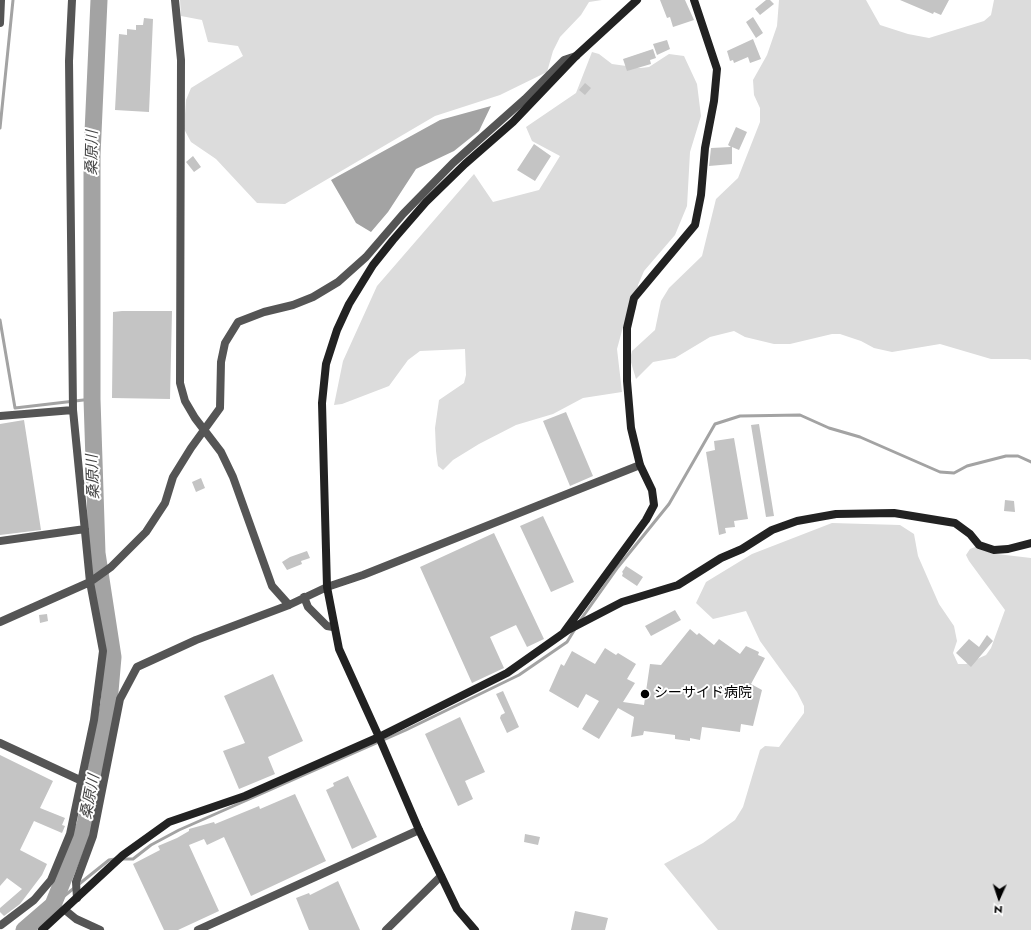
<!DOCTYPE html>
<meta charset="utf-8">
<style>
body{margin:0}
#map{position:relative;width:1031px;height:930px;overflow:hidden;background:#fff;font-family:Jost,sans-serif}
canvas{display:block}
.north{position:absolute;left:979px;top:878px;width:40px;height:40px;-webkit-text-stroke:3px #fff;paint-order:stroke;rotate:183deg;font-size:11px;font-weight:700;line-height:16px;text-align:center;color:#000}
.north::after{content:'';display:block;margin:auto;width:14px;height:18px;background:#000;clip-path:polygon(50% 0,100% 100%,50% 72%,0 100%)}
</style>
<div id="map">
<canvas width="1031" height="930"></canvas>
<div class="north">N</div>
</div>
<script>
const g = document.querySelector('canvas').getContext('2d');
g.lineJoin = 'round';
function fillPath(path, color) { g.fillStyle = color; g.fill(path, 'evenodd'); }
const toPath = rows => new Path2D(rows.map(r => 'M' + r).join(''));
function stroke(path, color, width, dash) { g.strokeStyle = color; g.lineWidth = width; g.lineCap = dash ? 'butt' : 'round'; g.setLineDash(dash || []); g.stroke(path); }
function label(font, color, halo, rows, align = 'center') {
  g.font = font + ' Jost,"Noto Sans JP",sans-serif'; g.lineWidth = 4; g.setLineDash([]); g.textBaseline = 'middle'; g.strokeStyle = halo; g.fillStyle = color; for (const [text, x, y, turn = 0] of rows) {
    g.save(); g.translate(x, y); g.rotate((+turn || 0) * Math.PI / 180); g.textAlign = isNaN(turn) ? turn : align; if (halo) g.strokeText(text, 0, 0); g.fillText(text, 0, 0); g.restore();
  }
}
const green = toPath([
 [180,0,602,0,589,2,581,15,560,37,553,51,547,72,500,95,435,116,285,204,257,203,216,159,191,142,184,129,186,100,191,88,243,56,238,46,208,42,202,20,181,16],
 [779,0,866,0,880,25,908,34,929,38,984,21,991,15,994,0,1031,0,1031,360,1027,359,991,359,940,344,892,352,874,348,861,341,840,334,832,334,790,344,774,344,745,337,734,331,710,337,675,358,653,362,636,379,630,359,632,351,655,330,661,301,669,288,702,256,716,199,738,178,760,122,760,108,754,95,753,80,767,55,777,26],
 [592,52,599,54,612,64,641,68,649,67,669,54,684,56,697,84,701,116,690,152,687,206,675,235,644,271,638,285,636,309,623,327,617,349,622,392,583,398,553,414,516,425,479,444,453,460,443,470,438,466,436,451,435,428,439,400,464,383,466,375,465,349,420,351,408,360,389,386,342,404,334,405,343,361,377,286,474,174,493,202,539,190,560,156,532,141,526,127,576,93],
 [832,523,900,525,914,534,918,556,939,604,954,626,957,641,953,653,958,664,966,664,986,655,991,648,1005,610,969,561,966,555,970,549,978,546,997,554,1031,558,1031,930,718,930,664,864,703,843,735,820,743,807,760,750,765,746,779,747,804,713,804,706,797,692,760,641,746,611,713,619,696,603,706,582,752,554]
]);
const water = toPath([
 [491,106,479,131,454,151,416,169,388,212,371,232,356,223,331,180,440,120]
]);
const stream = toPath([
 [0,128,13,0],
 [0,320,15,408,92,399],
 [579,622,618,567,669,504,715,424,740,416,800,415,829,428,860,437,940,472,954,473,967,466,1006,456,1018,456,1031,462],
 [121,859,133,859,151,845,179,830,406,730,519,675,567,642,575,629],
 [53,905,109,860,115,859]
]);
const river = toPath([
 [24,930,53,905,85,825,109,703,113,657,97,553,92,399,92,155,99,0]
]);
const building = toPath([
 [660,0,685,0,694,20,673,27,670,17,667,18],
 [766,0,770,0,774,4,760,15,755,9],
 [900,0,949,0,941,15,934,12,933,14],
 [753,17,763,33,756,38,746,22],
 [144,18,153,19,149,112,115,110,119,34,127,35,127,29,136,30,136,25,143,25],
 [753,39,761,59,750,63,748,57,734,63,733,60,730,61,727,51],
 [667,40,670,49,657,55,653,44],
 [653,49,656,58,650,60,651,64,627,71,623,59],
 [585,83,591,88,585,95,579,90],
 [736,127,747,132,739,150,732,147,732,164,709,166,711,148,731,147,728,145],
 [534,144,551,156,535,181,517,170],
 [193,156,201,167,194,172,186,162],
 [122,311,172,311,170,399,112,398,113,312],
 [566,412,593,476,570,486,543,421],
 [24,420,41,530,0,535,0,424],
 [759,424,774,516,766,517,751,425],
 [734,438,748,519,734,521,735,527,725,528,726,533,719,535,706,452,715,450,714,441],
 [201,478,205,488,196,492,192,482],
 [1005,500,1014,501,1015,512,1004,511],
 [543,516,574,582,551,592,520,526],
 [494,533,544,639,527,647,516,625,490,637,504,668,472,683,420,567],
 [307,551,310,558,301,561,302,564,287,570,282,562,290,557],
 [626,566,643,577,637,586,622,576,623,573,622,572],
 [675,610,681,620,651,636,645,626],
 [47,614,48,621,40,623,39,615],
 [690,629,697,635,699,633,714,645,719,639,740,654,746,646,759,652,758,655,765,658,751,684,762,690,753,726,741,724,740,732,702,727,700,740,690,738,690,741,675,739,675,735,644,731,643,735,631,737,634,717,618,708,599,739,582,729,599,701,586,694,578,708,549,691,561,664,564,666,572,651,595,664,605,648,616,655,618,653,636,664,627,679,635,683,623,702,644,705,650,664,661,665],
 [987,635,993,641,971,667,956,653,969,639,979,647],
 [273,674,303,741,268,757,275,774,239,789,223,751,245,743,224,696],
 [503,691,519,727,507,733,500,718,501,715,505,713,496,694],
 [460,717,485,772,465,781,473,799,458,806,425,734],
 [0,755,53,781,40,808,65,818,62,825,65,826,62,833,34,821,20,850,47,864,42,875,20,904,4,916,0,912,0,908,22,889,7,878,0,886],
 [348,776,377,837,352,849,326,790,334,786,333,783],
 [295,794,326,861,251,896,224,837,207,845,204,839,189,845,219,911,178,930,164,930,133,864,160,850,158,846,177,838,189,831,189,829,214,822,215,824,259,806,260,809],
 [525,834,540,837,538,845,524,842],
 [338,881,360,930,309,930,296,898,309,893,310,895],
 [575,911,608,918,605,930,571,930]
]);
const street = toPath([
 [175,0,181,60,180,383,185,401,195,418,221,452,233,477,272,586,289,605],
 [0,23,1,0],
 [0,416,73,410],
 [0,541,85,529],
 [304,597,308,607,327,626,333,627],
 [0,622,90,582,111,567,146,532,165,503,173,477,191,448,220,408,221,362,225,343,238,322,264,312,293,305,313,297,338,282,366,257,403,214,453,163,525,99,564,60,576,56],
 [0,743,82,781],
 [77,898,76,882,93,836,120,699,137,667,196,640,289,605,327,587,363,575,640,465],
 [65,910,76,919,100,930],
 [1,925,34,900,51,880,70,834,94,720,103,651,90,582,73,410,69,61,72,0],
 [198,930,419,830],
 [386,930,441,876]
]);
const secondary = toPath([
 [564,632,646,520,654,505,652,490,640,465,631,428,627,381,627,328,634,298,695,225,701,195,705,148,714,101,717,69,694,0],
 [42,930,123,855,169,822,245,796,379,737,507,673,568,630,622,602,678,585,721,558,742,549,772,530,797,521,836,514,894,513,955,523,970,534,979,545,994,550,1008,549,1031,543],
 [475,930,457,909,419,830,379,737,339,649,327,587,322,403,326,364,337,330,349,304,373,265,393,240,426,202,465,164,513,122,576,56,637,0]
]);
const markers = [
 [645,694,5,"#000"]
];
const poiNames = [
 ["シーサイド病院",654,694]
];
const waterNames = [
 ["桑原川",93,153,-89],
 ["桑原川",94,477,-92],
 ["桑原川",91,797,-79]
];
fillPath(green, '#dcdcdc');
fillPath(water, '#a3a3a3');
stroke(stream, '#a3a3a3', 3);
stroke(river, '#a3a3a3', 17);
fillPath(building, '#c4c4c4');
stroke(street, '#555', 8);
stroke(secondary, '#222', 8);
for (const [x, y, r, color] of markers) { const dot = new Path2D(); dot.arc(x, y, r, 0, 2 * Math.PI); g.fillStyle = color; g.fill(dot); stroke(dot, '#fff', 1.5); }
label('14px', '#000', '#fff', poiNames, 'left');
label('italic 15px', '#444', '#fff', waterNames);
</script>
